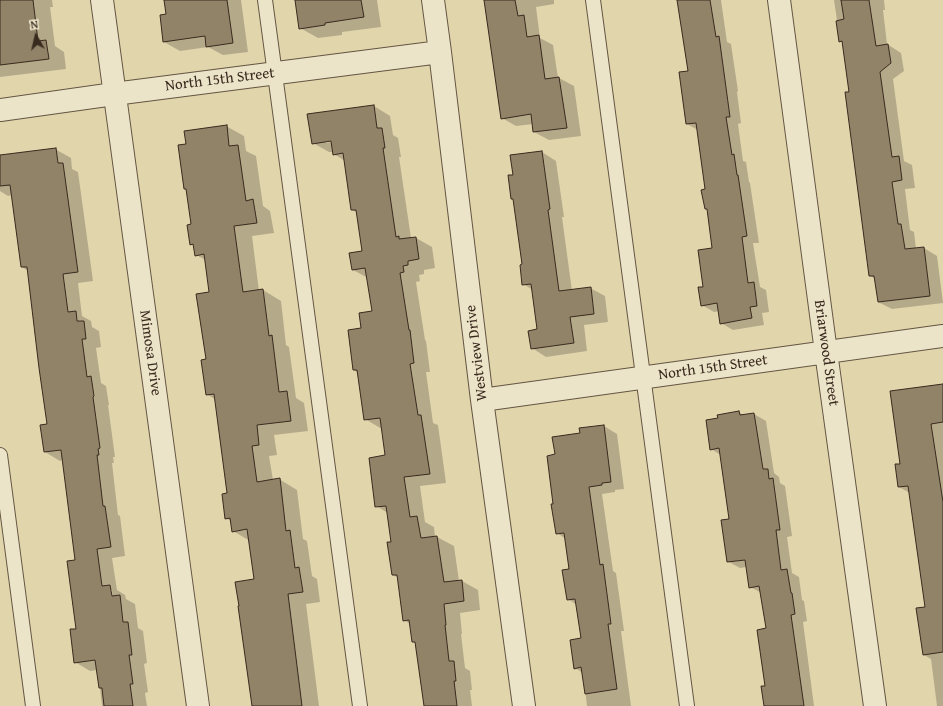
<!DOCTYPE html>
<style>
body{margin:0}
#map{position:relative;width:943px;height:706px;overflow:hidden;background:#e1d5ac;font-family:"Gentium Book Plus",serif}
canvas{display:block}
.north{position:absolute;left:16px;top:16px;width:40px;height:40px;-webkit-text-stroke:3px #ece4c9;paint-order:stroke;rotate:352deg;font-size:11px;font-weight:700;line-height:16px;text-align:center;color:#392a1e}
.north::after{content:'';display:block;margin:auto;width:14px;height:18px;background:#392a1e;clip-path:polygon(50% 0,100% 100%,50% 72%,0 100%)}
</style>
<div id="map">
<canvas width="943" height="706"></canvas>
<div class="north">N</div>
</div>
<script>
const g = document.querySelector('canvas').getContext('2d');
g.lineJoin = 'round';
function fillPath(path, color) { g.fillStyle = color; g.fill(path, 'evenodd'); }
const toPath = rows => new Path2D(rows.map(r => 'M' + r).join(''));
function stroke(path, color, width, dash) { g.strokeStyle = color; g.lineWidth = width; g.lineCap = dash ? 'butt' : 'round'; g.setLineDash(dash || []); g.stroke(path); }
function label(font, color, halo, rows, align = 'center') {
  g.font = font + ' "Gentium Book Plus",serif'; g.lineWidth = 3; g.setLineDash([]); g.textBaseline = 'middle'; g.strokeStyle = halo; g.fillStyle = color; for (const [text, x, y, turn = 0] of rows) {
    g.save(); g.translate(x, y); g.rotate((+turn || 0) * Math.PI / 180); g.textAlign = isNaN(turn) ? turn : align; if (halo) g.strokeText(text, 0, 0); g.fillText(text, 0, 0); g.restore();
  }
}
const shadow = toPath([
 [0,0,52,0,53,7,50,7,55,46,64,52,66,69,0,77],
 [165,0,241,0,248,52,223,55,208,47,180,51,164,42,167,15],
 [296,0,377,0,381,27,342,32,342,35,318,38,300,28],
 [485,0,554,0,554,4,536,7,540,38,553,45,558,78,559,78,574,86,581,136,549,140,534,132,533,124,516,126,502,118],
 [678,0,721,0,727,42,731,44,738,91,737,92,741,123,738,124,743,161,746,162,749,182,750,183,759,243,753,243,760,287,766,290,769,312,762,313,764,325,733,330,721,323,720,311,714,312,702,305,704,287,713,249,708,210,705,208,706,190,698,130,687,124,689,72],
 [834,0,884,0,885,10,883,10,887,44,901,53,904,71,893,79,904,161,912,165,915,188,905,189,910,230,914,232,916,249,924,248,937,256,943,303,892,309,878,302,876,279,870,276,843,43,840,41],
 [374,106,390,116,393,135,398,138,401,157,399,157,411,238,416,238,432,247,435,268,424,270,424,274,419,275,420,281,416,282,425,340,426,341,430,372,426,372,433,423,438,425,446,483,420,486,425,522,434,527,435,537,437,537,454,546,459,581,462,581,478,590,480,610,460,613,462,634,461,634,465,668,470,671,472,690,470,690,472,706,425,706,417,644,413,642,410,624,404,620,399,578,393,575,392,543,388,513,376,506,386,456,382,429,365,419,358,373,354,370,362,329,373,312,368,278,353,270,350,253,363,252,358,213,352,210,345,161,334,154,334,152,329,152,313,143],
 [326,141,336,141,326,143],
 [226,126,244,136,246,151,256,156,263,206,270,211,274,233,252,236,259,291,263,290,281,301,286,345,289,347,296,398,304,403,308,431,274,435,277,455,269,456,273,480,279,479,297,490,303,539,307,541,312,576,317,579,320,602,306,604,319,706,253,706,255,580,250,541,233,531,232,522,226,518,228,494,215,399,206,394,207,360,210,293,206,260,196,255,195,246,191,244,192,224,187,190,185,189,187,145],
 [55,149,71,158,72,169,78,172,93,281,78,283,82,316,91,321,92,327,99,331,101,347,96,348,101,383,106,386,109,405,108,405,115,457,113,457,114,463,112,463,118,515,120,516,125,556,112,558,117,590,125,595,126,599,135,604,138,628,143,631,147,663,144,664,148,692,145,693,147,706,102,706,98,670,90,671,75,662,77,629,76,560,63,460,60,461,45,452,48,425,28,271,22,267,12,195,8,196,0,191,0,156],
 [110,590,112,590,113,601],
 [542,152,556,161,564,217,562,217,572,291,590,288,605,296,608,322,584,325,587,351,546,357,532,348,538,330,533,290,523,284,523,265,514,200,512,199,514,176],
 [943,386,943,706,937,706,931,659,924,655,926,608,910,493,899,487,901,464],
 [739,412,744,416,754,414,766,421,774,473,779,477,780,483,785,486,792,536,787,537,792,573,799,577,802,600,804,601,807,621,803,622,814,706,765,706,767,629,762,593,750,587,747,567,740,568,727,561,730,520,721,455,711,449],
 [604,426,617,434,624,489,615,490,615,492,602,494,613,571,616,573,624,631,621,631,631,706,587,706,583,673,575,668,582,639,577,605,568,599,570,570,566,539,557,533,554,504,556,455,581,434]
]);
const building = toPath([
 [0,0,33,0,38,41,46,40,49,59,0,65,0,0],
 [164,0,227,0,233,43,206,47,205,36,163,42,160,15,166,14,164,0],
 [295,0,361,0,364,17,325,23,325,25,299,29,295,0],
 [484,0,515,0,518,16,524,15,527,37,539,35,545,79,559,77,567,128,533,132,531,114,501,119,484,0],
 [677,0,710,0,716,37,719,36,730,117,726,117,732,155,734,154,737,175,738,175,747,236,742,237,748,283,754,282,757,306,750,307,752,318,720,324,717,303,701,306,698,287,703,287,698,250,712,248,707,209,705,209,701,190,705,189,696,123,686,124,679,72,688,71,677,0],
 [841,0,869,0,876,46,888,44,891,63,880,72,892,157,899,156,902,180,892,182,898,224,901,224,905,249,924,247,930,296,878,302,874,276,869,276,845,92,849,92,842,41,839,42,836,21,844,19,841,0],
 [374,105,377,128,382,128,385,148,383,148,396,237,399,236,399,239,416,237,419,259,408,261,408,265,403,266,404,272,400,273,409,330,410,330,414,363,410,364,418,415,421,415,430,474,404,477,410,517,417,516,421,538,437,536,444,582,462,580,464,601,444,604,446,625,445,625,449,661,454,661,456,681,454,681,457,706,424,706,415,642,412,642,409,620,403,621,397,575,392,575,387,542,391,542,386,506,375,507,369,458,385,455,380,418,364,420,357,370,353,370,348,330,361,328,359,313,372,311,365,268,352,270,349,253,362,251,356,210,351,210,343,153,333,155,331,141,312,144,307,114,374,105],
 [227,125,229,146,238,145,246,201,253,199,257,223,234,226,243,292,263,289,269,336,272,335,279,392,287,391,291,421,257,425,259,445,252,446,257,482,280,478,286,531,290,530,295,568,299,567,303,592,288,594,302,706,252,706,238,606,239,606,235,582,254,579,247,529,232,532,230,518,225,519,222,494,227,493,214,394,206,395,201,360,206,359,196,294,209,292,204,254,195,256,193,244,190,245,187,225,191,224,186,189,184,189,178,145,186,144,184,131,227,125],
 [56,148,58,163,63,163,78,272,63,274,68,312,76,311,77,321,84,321,86,339,82,339,87,377,91,376,94,396,93,397,100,448,98,449,99,455,97,455,103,506,105,506,111,547,97,549,102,586,110,585,112,596,120,595,123,622,128,622,132,655,129,655,133,684,130,684,133,706,104,706,102,688,99,688,95,660,74,663,70,629,76,629,67,561,75,560,61,450,44,452,40,425,47,424,39,368,27,267,21,267,10,185,0,186,0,155,56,148],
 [542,151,550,209,548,210,559,291,591,287,594,314,570,317,574,343,531,349,528,331,537,329,531,284,522,285,520,265,522,264,513,199,511,199,508,175,513,175,510,155,542,151],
 [943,384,943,422,931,424,943,502,943,652,923,655,916,608,925,607,908,486,898,487,895,464,900,464,890,391,943,384],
 [739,411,740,415,754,413,763,469,768,469,769,479,773,478,780,530,776,530,781,570,787,569,791,593,792,593,795,614,791,615,804,706,764,706,761,686,765,686,757,630,766,628,759,586,749,588,745,560,727,562,721,520,729,519,719,448,710,450,706,420,718,418,717,415,739,411],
 [604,425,611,482,602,483,602,485,589,487,600,565,603,564,611,624,608,624,617,689,585,694,581,667,574,669,570,640,581,638,575,599,567,600,562,570,569,569,564,533,556,534,551,504,553,504,547,456,555,454,552,437,580,433,579,428,604,425]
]);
const lane = toPath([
 [265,0,360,706],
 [593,0,687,706],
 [0,455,33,706]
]);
const street = toPath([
 [102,0,198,706],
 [433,0,440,52,482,400,524,706],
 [779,0,826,352,875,706],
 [0,110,114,94,440,52],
 [482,400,943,336]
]);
const streetNames = [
 ["North 15th Street",220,80,-7],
 ["Mimosa Drive",150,353,82],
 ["Westview Drive",477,353,-97],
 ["Briarwood Street",826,353,82],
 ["North 15th Street",713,368,-8]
];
fillPath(shadow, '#0003');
fillPath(building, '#908368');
stroke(building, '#392a1e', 1);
stroke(lane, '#635542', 16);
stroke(street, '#635542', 24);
stroke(lane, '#ece4c9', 14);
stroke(street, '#ece4c9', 22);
label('15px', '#392a1e', '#ece4c9', streetNames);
</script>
